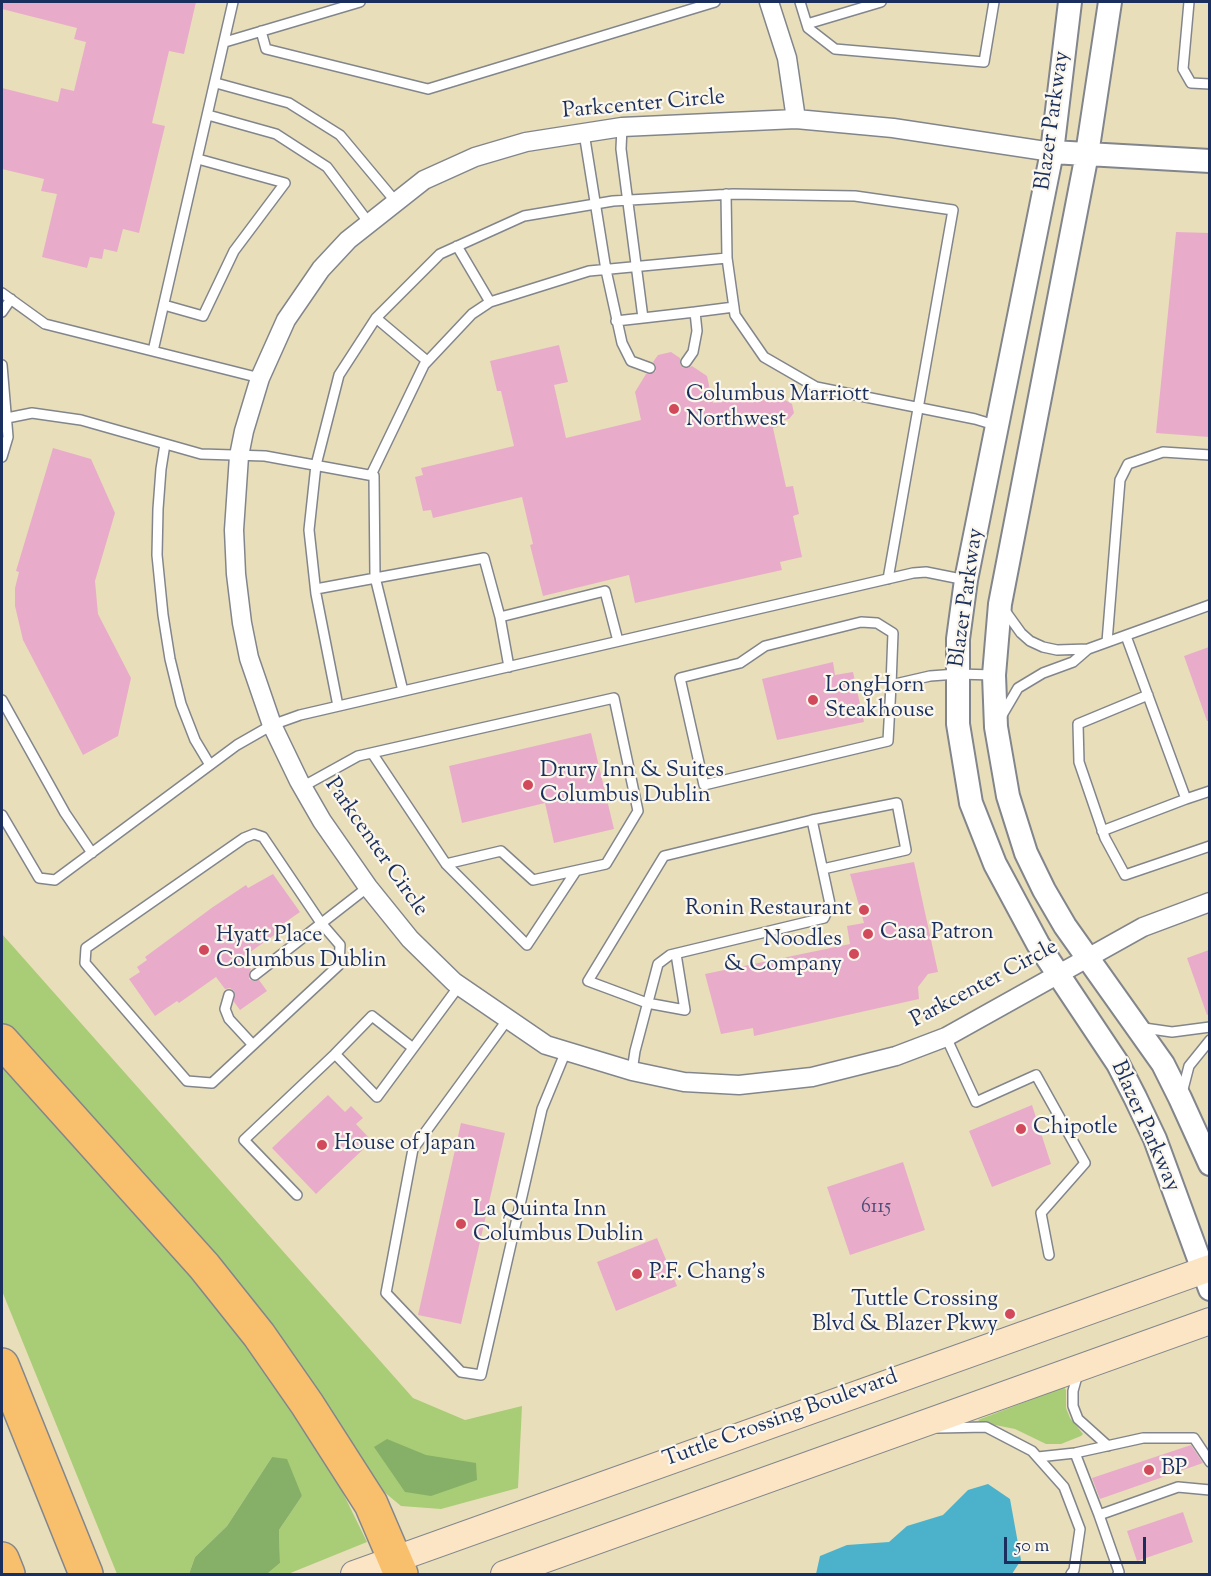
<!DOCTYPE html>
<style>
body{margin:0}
#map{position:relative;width:1211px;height:1576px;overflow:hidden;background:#e9deba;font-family:"Sorts Mill Goudy",serif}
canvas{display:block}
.frame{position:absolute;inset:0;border:3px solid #1b2f5e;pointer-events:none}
.scale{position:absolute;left:1004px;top:1537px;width:142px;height:27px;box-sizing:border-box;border:3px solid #1b2f5e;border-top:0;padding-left:8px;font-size:18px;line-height:21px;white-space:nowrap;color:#1b2f5e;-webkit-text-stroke:4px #fbf7ec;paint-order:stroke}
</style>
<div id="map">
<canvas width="1211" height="1576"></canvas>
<div class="frame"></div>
<div class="scale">50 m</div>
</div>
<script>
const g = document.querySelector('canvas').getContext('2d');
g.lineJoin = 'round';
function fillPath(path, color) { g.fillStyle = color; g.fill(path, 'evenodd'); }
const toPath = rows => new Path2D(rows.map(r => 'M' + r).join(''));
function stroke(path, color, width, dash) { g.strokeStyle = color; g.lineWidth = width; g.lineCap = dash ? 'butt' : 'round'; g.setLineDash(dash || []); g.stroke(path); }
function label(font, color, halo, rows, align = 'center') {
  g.font = font + ' "Sorts Mill Goudy",serif'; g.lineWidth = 4.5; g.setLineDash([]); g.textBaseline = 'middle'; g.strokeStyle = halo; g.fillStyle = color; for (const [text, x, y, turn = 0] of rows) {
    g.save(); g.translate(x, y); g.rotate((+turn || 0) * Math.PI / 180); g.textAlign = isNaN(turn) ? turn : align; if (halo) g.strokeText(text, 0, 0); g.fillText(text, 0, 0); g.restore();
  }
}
const green = toPath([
 [2,934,413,1398,465,1420,522,1406,518,1488,441,1509,401,1506,377,1486,300,1364,226,1268,2,1024],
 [2,1057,188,1269,263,1365,317,1440,367,1542,288,1574,267,1574,280,1563,279,1530,302,1496,272,1457,227,1526,195,1557,189,1574,117,1574,2,1291],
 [1064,1387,1066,1390,1066,1408,1070,1418,1083,1434,1081,1436,1061,1444,1046,1444,1015,1429,980,1422,978,1420]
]);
const forest = toPath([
 [387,1439,426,1455,476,1463,477,1480,431,1496,405,1492,374,1447],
 [272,1457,287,1459,302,1496,279,1530,280,1563,267,1574,189,1574,195,1557,227,1526]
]);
const water = toPath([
 [988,1484,1010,1499,1021,1560,1012,1574,816,1574,820,1556,847,1545,889,1542,907,1526,943,1515,968,1490]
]);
const building = toPath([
 [2,2,196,2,184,54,169,51,152,123,165,126,139,233,123,229,117,252,104,249,102,259,90,257,87,268,42,257,57,194,41,191,44,179,2,169,2,88,58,102,61,88,74,91,86,42,74,39,77,28,2,9],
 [1176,232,1209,233,1209,437,1156,433],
 [559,345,568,382,554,385,566,438,641,420,635,392,646,374,652,374,656,371,656,366,653,362,658,355,671,352,680,358,680,364,683,368,688,368,692,366,707,376,713,403,763,392,766,402,785,400,792,404,794,413,789,419,777,422,778,427,773,428,786,487,793,486,799,514,793,516,802,557,780,562,782,570,635,603,629,575,543,596,530,545,533,544,522,497,433,518,431,510,423,511,415,477,423,475,421,468,514,446,501,391,497,391,490,361],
 [53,448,91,459,115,513,95,581,98,614,131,678,118,736,83,755,23,640,15,606,15,588,19,572,16,571],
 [1209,647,1209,721,1207,721,1184,656],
 [833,662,835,675,853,672,864,722,777,740,762,679],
 [591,733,614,829,554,843,545,803,462,823,449,766],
 [914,862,938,972,928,974,918,987,919,999,754,1036,753,1028,721,1034,705,974,850,944,847,926,864,923,850,874],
 [273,874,300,912,277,928,280,931,243,957,251,969,249,973,249,979,253,981,259,980,267,991,240,1010,234,1002,234,991,230,988,225,989,216,977,179,1003,177,1001,155,1016,129,979,140,972,137,967,147,960,145,957,213,907,246,885,248,888],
 [1209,950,1209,1014,1207,1015,1187,958],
 [328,1095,345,1112,351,1106,363,1118,356,1124,372,1141,316,1194,272,1148],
 [1032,1105,1051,1164,992,1187,969,1131],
 [461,1123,505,1133,461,1324,418,1315],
 [903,1162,925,1230,850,1255,827,1187],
 [657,1238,677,1286,616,1311,597,1262],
 [1191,1445,1203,1463,1100,1499,1092,1478],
 [1183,1512,1193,1542,1137,1561,1127,1531]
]);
const service = toPath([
 [800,2,808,28,835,49,984,62,994,2],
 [1189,2,1183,69,1191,83,1210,84],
 [807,24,881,2],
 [261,31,266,49,428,89,715,2],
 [225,42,360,2],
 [216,83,289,103,340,135,396,202],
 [208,115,276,134,327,167,369,223],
 [622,127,621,149,643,318,695,312,697,331,693,352,686,362],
 [584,133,606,270,622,343,631,361,650,368],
 [726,194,727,258],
 [457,246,490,302],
 [2,293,45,324,260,378],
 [164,305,203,316,234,251,285,183,198,159],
 [2,312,11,299],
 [695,312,734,307],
 [376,318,427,361],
 [616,321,643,318],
 [153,351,233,2],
 [2,365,8,437,2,457],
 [2,419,32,413,81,420,201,454,265,456,374,476,375,577,403,691],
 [165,444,161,469,158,509,157,555,163,615,170,659,181,704,195,740,210,765],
 [371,475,424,365,472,314,490,302,589,271,727,258,735,315,764,357,816,387,975,419,998,426],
 [316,589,484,558,500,617,605,591,618,641],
 [1003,608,1021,633,1030,641,1043,647,1057,650,1088,649,1210,605],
 [500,617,509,667],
 [1126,636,1186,799,1210,791],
 [1107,642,1120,480,1128,464,1163,452,1210,455],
 [891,685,893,633,877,623,861,622,765,646,740,663,680,678,704,785,888,741,891,685,930,676,957,674,994,675],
 [1148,695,1078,724,1079,762,1105,838,1125,875,1210,846],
 [2,700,65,813,92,853],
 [338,706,316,594,309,530,316,465,339,375,376,318,440,254,524,216,613,201,733,194,855,196,953,210,888,579],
 [1001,717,1018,688,1043,673,1073,662,1088,649],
 [372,753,446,864,527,945,576,871],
 [302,787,358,756,614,698,638,811,606,864,533,880,501,851,446,864],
 [2,815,39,878,55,880,237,745,272,725,300,715,913,573,926,572,966,580],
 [1102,831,1186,799],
 [254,834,263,837,321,923,340,945,339,965,212,1083,187,1081,85,963,86,948,244,838,254,834],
 [676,954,685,1010,647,1003,588,981,664,856,812,820,897,803,906,850,823,869],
 [255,975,368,887],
 [229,995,225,1009,229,1019,253,1045],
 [508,1019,413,1149,386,1293,461,1372,481,1375,542,1109,566,1051],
 [1144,1028,1172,1032,1210,1027],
 [946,1037,976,1102,1036,1075,1085,1163,1041,1213,1049,1255],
 [335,1054,372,1016,413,1048],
 [632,1071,635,1051,658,964,670,955,824,918,830,904,812,820],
 [1182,1093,1189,1066,1210,1040],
 [297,1195,244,1140,335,1054,377,1097,459,986],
 [1078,1373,1073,1391,1073,1406,1078,1419,1108,1446],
 [938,1428,986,1427,1032,1451,1064,1487,1080,1529,1074,1570,1071,1574],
 [1075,1453,1099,1515,1119,1572,1118,1574],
 [1038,1457,1075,1453,1143,1438,1194,1438,1210,1462],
 [1099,1515,1178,1487,1210,1490]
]);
const minor = toPath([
 [769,2,787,58,796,119],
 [1052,152,893,128,796,119,622,127,526,142,475,157,424,180,348,240,321,269,286,320,260,378,244,431,239,456,234,530,236,574,242,623,249,658,272,725,299,781,322,821,368,887,410,939,454,982,546,1045,632,1071,684,1082,739,1085,812,1077,896,1056,946,1037,1143,927,1210,902]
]);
const tertiary = toPath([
 [1070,2,1052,152,966,580,958,639,958,724,971,803,995,864,1038,944,1118,1064,1135,1097,1155,1139,1210,1289],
 [1110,2,1087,154,1000,604,994,675,996,727,1008,796,1026,853,1044,890,1065,926,1163,1064,1180,1098,1210,1164],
 [1052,152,1210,161]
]);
const secondary = toPath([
 [354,1574,1210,1268],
 [504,1574,1210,1321]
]);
const motorway = toPath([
 [2,1041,204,1266,259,1335,307,1404,371,1504,401,1574],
 [2,1365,86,1574],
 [2,1559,8,1574]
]);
const markers = [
 [674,409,6,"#d1495b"],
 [813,700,6,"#d1495b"],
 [528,785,6,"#d1495b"],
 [864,910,6,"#d1495b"],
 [868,934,6,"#d1495b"],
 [204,950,6,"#d1495b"],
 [854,954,6,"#d1495b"],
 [1021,1129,6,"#d1495b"],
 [322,1145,6,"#d1495b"],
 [461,1224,6,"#d1495b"],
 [637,1274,6,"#d1495b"],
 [1010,1314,6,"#d1495b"],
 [1149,1470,6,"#d1495b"]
];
const numberNames = [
 ["6115",876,1209]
];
const streetNames = [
 ["Parkcenter Circle",644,106,-5],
 ["Blazer Parkway",1054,121,-82],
 ["Blazer Parkway",968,598,-82],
 ["Parkcenter Circle",375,848,55],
 ["Parkcenter Circle",985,985,-28],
 ["Blazer Parkway",1144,1127,66],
 ["Tuttle Crossing Boulevard",781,1420,-20]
];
const poiNames = [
 ["Columbus Marriott",686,396],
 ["Northwest",686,421],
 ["LongHorn",825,687],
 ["Steakhouse",825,712],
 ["Drury Inn & Suites",540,772],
 ["Columbus Dublin",540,797],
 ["Ronin Restaurant",852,910,"right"],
 ["Casa Patron",880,934],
 ["Hyatt Place",216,937],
 ["Columbus Dublin",216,962],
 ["Noodles",842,941,"right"],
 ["& Company",842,966,"right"],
 ["Chipotle",1033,1129],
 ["House of Japan",334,1145],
 ["La Quinta Inn",473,1211],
 ["Columbus Dublin",473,1236],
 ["P.F. Chang's",649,1274],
 ["Tuttle Crossing",998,1301,"right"],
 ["Blvd & Blazer Pkwy",998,1326,"right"],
 ["BP",1161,1470]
];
fillPath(green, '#a9cd76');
fillPath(forest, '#86b067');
fillPath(water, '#4cb2cb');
fillPath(building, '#e8acca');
stroke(service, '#82868c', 12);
stroke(minor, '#82868c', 21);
stroke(tertiary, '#82868c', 26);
stroke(secondary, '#82868c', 28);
stroke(motorway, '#82868c', 36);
stroke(service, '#fff', 9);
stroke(minor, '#fff', 18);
stroke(tertiary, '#fff', 22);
stroke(secondary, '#fce5c4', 26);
stroke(motorway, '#f8bf6c', 33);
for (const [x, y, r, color] of markers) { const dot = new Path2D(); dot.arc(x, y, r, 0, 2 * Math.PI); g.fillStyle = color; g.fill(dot); stroke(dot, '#fbf7ec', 2); }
label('20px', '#4e4e79', null, numberNames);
label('22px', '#1b2f5e', '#fbf7ec', streetNames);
label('22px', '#1b2f5e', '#fbf7ec', poiNames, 'left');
</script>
